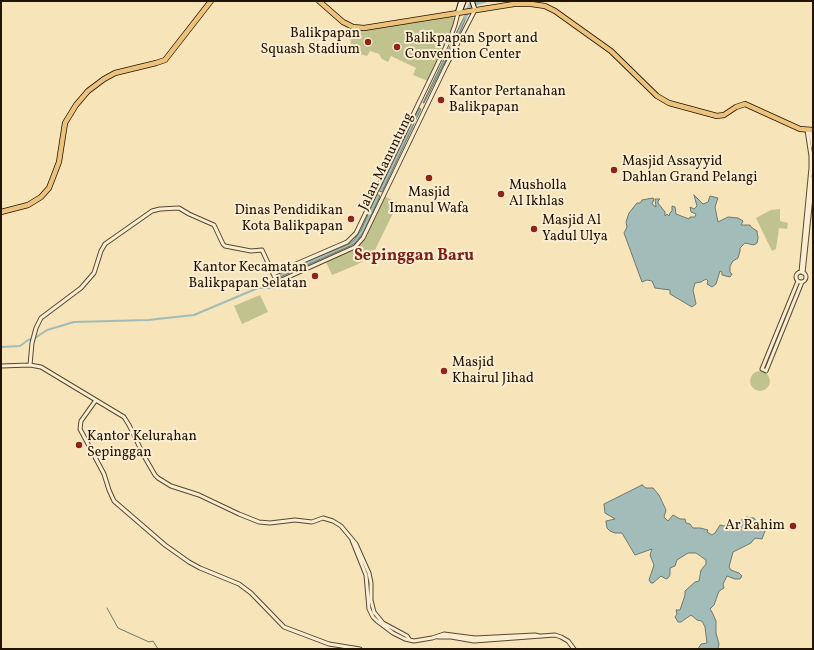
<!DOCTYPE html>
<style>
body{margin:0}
#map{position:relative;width:814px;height:650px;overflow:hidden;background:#f7e4b8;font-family:Vollkorn,serif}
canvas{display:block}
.frame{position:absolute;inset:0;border:2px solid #221402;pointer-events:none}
</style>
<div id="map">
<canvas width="814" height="650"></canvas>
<div class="frame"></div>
</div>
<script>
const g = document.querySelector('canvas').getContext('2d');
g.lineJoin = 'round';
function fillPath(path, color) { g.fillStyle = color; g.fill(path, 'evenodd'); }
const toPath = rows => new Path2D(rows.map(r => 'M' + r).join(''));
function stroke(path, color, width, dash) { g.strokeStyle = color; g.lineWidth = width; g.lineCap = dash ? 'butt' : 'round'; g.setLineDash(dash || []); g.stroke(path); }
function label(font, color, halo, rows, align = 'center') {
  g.font = font + ' Vollkorn,serif'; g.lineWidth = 4; g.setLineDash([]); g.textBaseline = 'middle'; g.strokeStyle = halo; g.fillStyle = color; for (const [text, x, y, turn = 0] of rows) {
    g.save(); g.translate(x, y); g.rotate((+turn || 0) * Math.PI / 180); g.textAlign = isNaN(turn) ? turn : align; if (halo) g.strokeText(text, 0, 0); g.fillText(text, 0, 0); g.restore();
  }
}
const green = toPath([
 [452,15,454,19,453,28,428,81,413,75,416,68,391,56,388,62,382,59,379,54,370,51,367,56,353,52,351,49,350,29,374,29],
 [384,196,398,203,375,250,367,259,356,265,332,275,325,260,354,247,359,243],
 [780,209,780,221,788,223,787,229,779,228,776,249,772,251,756,218,771,210],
 [260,295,268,312,242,324,234,306],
 '750 381a10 10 0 1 1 20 0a10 10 0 1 1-20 0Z'
]);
const water = toPath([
 [464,17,466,18,460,32,424,103,423,103,464,17],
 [419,108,421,109,382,192,379,191,419,108],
 [377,194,380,196,363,233,355,243,350,246,278,278,277,274,349,244,354,240,361,230,377,194],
 [694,195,703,204,708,202,710,196,718,198,715,207,718,222,728,217,738,218,743,221,741,225,750,225,751,227,757,231,758,238,757,243,754,245,745,243,740,248,740,251,738,258,733,261,730,266,730,272,732,274,730,277,722,275,722,272,720,271,716,284,712,287,707,284,708,281,706,279,701,282,695,283,693,290,696,304,692,307,670,294,670,290,655,288,652,281,647,280,642,282,624,233,627,227,626,222,629,213,637,203,640,203,642,200,653,198,654,199,652,204,656,207,655,199,660,199,658,201,658,203,665,212,665,216,667,214,669,216,670,213,672,211,672,206,675,207,676,214,689,219,690,217,695,217,696,214,691,212,690,207,694,209,697,206,694,195],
 [642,485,646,488,653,488,659,495,666,510,664,517,668,521,673,515,680,519,685,519,686,523,690,524,693,528,700,528,708,530,707,532,712,535,715,533,720,525,724,526,727,524,734,525,746,517,754,518,757,522,764,526,765,531,762,539,755,538,751,543,733,552,729,567,731,570,739,573,742,576,740,579,735,579,727,576,723,584,724,588,719,591,714,605,710,609,712,612,716,621,716,633,719,644,718,649,698,649,701,644,707,643,705,627,702,621,697,620,691,615,681,622,678,622,675,617,677,614,676,610,680,610,685,595,685,591,695,582,699,581,701,570,706,564,706,560,696,553,688,553,677,560,675,566,670,568,670,575,668,578,666,579,661,576,653,583,651,583,649,580,654,565,650,555,652,549,635,555,622,533,615,533,610,531,607,528,606,521,615,519,605,513,604,504,642,485]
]);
const stream = toPath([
 [107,608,118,628,149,642,153,641,158,649]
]);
const canal = toPath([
 [1,347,20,346,28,340,35,338,47,330,74,322,148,320,194,315,258,288,274,288,284,285]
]);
const river = toPath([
 [465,18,470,5,485,1]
]);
const tertiary = toPath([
 [810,130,813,147],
 [801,272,811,168,811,156,807,130],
 '796 277a5 5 0 1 1 10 0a5 5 0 1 1-10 0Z',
 [803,273,813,178],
 [273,274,347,242,356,233,451,36,455,25,458,13],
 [798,281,762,369,766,371,802,282],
 [30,365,32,343,36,328,41,318,81,288,94,273,101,251,105,244,152,211,160,209,179,208,189,214,214,225,223,244,225,246,251,251,262,250,277,282,355,247,363,238,446,66,475,10],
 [1,366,30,365,41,367,124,417,129,425,144,456,155,475,158,478,171,486,199,495,239,514,259,522,270,523,295,520,312,522,323,518,333,521,341,526,356,544,369,573,371,583,371,600,374,612,383,623,407,636,409,639],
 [96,400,81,421,80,429,104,474,109,490,114,501,165,545,189,562,200,568,239,584,251,593,284,627,329,644,360,649],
 [352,540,366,575,369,609,373,617,377,621,393,633,405,639,414,641,432,638,444,634,475,638,535,635,539,636],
 [438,637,451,637,474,641,555,635,561,637,568,641,574,649]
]);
const secondary = toPath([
 [472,1,475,10],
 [458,11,461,1],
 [458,12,461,9,464,1]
]);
const trunk = toPath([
 [319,1,343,22,353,27,364,28,514,4,531,4,545,6,555,11,611,51,657,96,669,103,717,116,724,115,736,107,745,104,800,129,813,130],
 [1,212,28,205,41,197,49,188,59,162,65,123,76,105,88,91,104,79,115,73,156,63,165,60,211,1]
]);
const markers = [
 [368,42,4,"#8f2418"],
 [397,47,4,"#8f2418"],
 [441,100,4,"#8f2418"],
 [614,170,4,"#8f2418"],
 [429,178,4,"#8f2418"],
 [501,194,4,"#8f2418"],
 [351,219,4,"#8f2418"],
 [534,229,4,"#8f2418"],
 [315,276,4,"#8f2418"],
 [444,371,4,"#8f2418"],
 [79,445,4,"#8f2418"],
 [793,526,4,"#8f2418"]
];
const poiNames = [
 ["Balikpapan",360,34,"right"],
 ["Squash Stadium",360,50,"right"],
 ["Balikpapan Sport and",405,39],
 ["Convention Center",405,55],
 ["Kantor Pertanahan",449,92],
 ["Balikpapan",449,108],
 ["Masjid Assayyid",622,162],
 ["Dahlan Grand Pelangi",622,178],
 ["Musholla",509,186],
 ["Al Ikhlas",509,202],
 ["Masjid",429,193,"center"],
 ["Imanul Wafa",429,209,"center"],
 ["Dinas Pendidikan",343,211,"right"],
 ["Kota Balikpapan",343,227,"right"],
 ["Masjid Al",542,221],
 ["Yadul Ulya",542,237],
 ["Kantor Kecamatan",307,268,"right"],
 ["Balikpapan Selatan",307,284,"right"],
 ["Masjid",452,363],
 ["Khairul Jihad",452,379],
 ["Kantor Kelurahan",87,437],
 ["Sepinggan",87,453],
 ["Ar Rahim",785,526,"right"]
];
const streetNames = [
 ["Jalan Manuntung",387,162,-64]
];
const quarterNames = [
 ["Sepinggan Baru",414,257]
];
fillPath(green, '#c0c38d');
fillPath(water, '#a1bcb9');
stroke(water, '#6e7970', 1);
stroke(stream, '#6e7970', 1);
stroke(canal, '#a1bcb9', 2);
stroke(river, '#a1bcb9', 3.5);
stroke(tertiary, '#574830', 5);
stroke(secondary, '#221402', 5.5);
stroke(trunk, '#221402', 6);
stroke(tertiary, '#faedd1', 3);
stroke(secondary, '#faedd1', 3.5);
stroke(trunk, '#ecc27c', 4.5);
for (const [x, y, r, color] of markers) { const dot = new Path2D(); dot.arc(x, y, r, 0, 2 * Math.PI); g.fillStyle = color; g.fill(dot); stroke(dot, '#faedd1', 1.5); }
label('14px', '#221402', '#faedd1', poiNames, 'left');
label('14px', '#221402', '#faedd1', streetNames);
label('bold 16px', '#7a1f14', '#faedd1', quarterNames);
</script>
